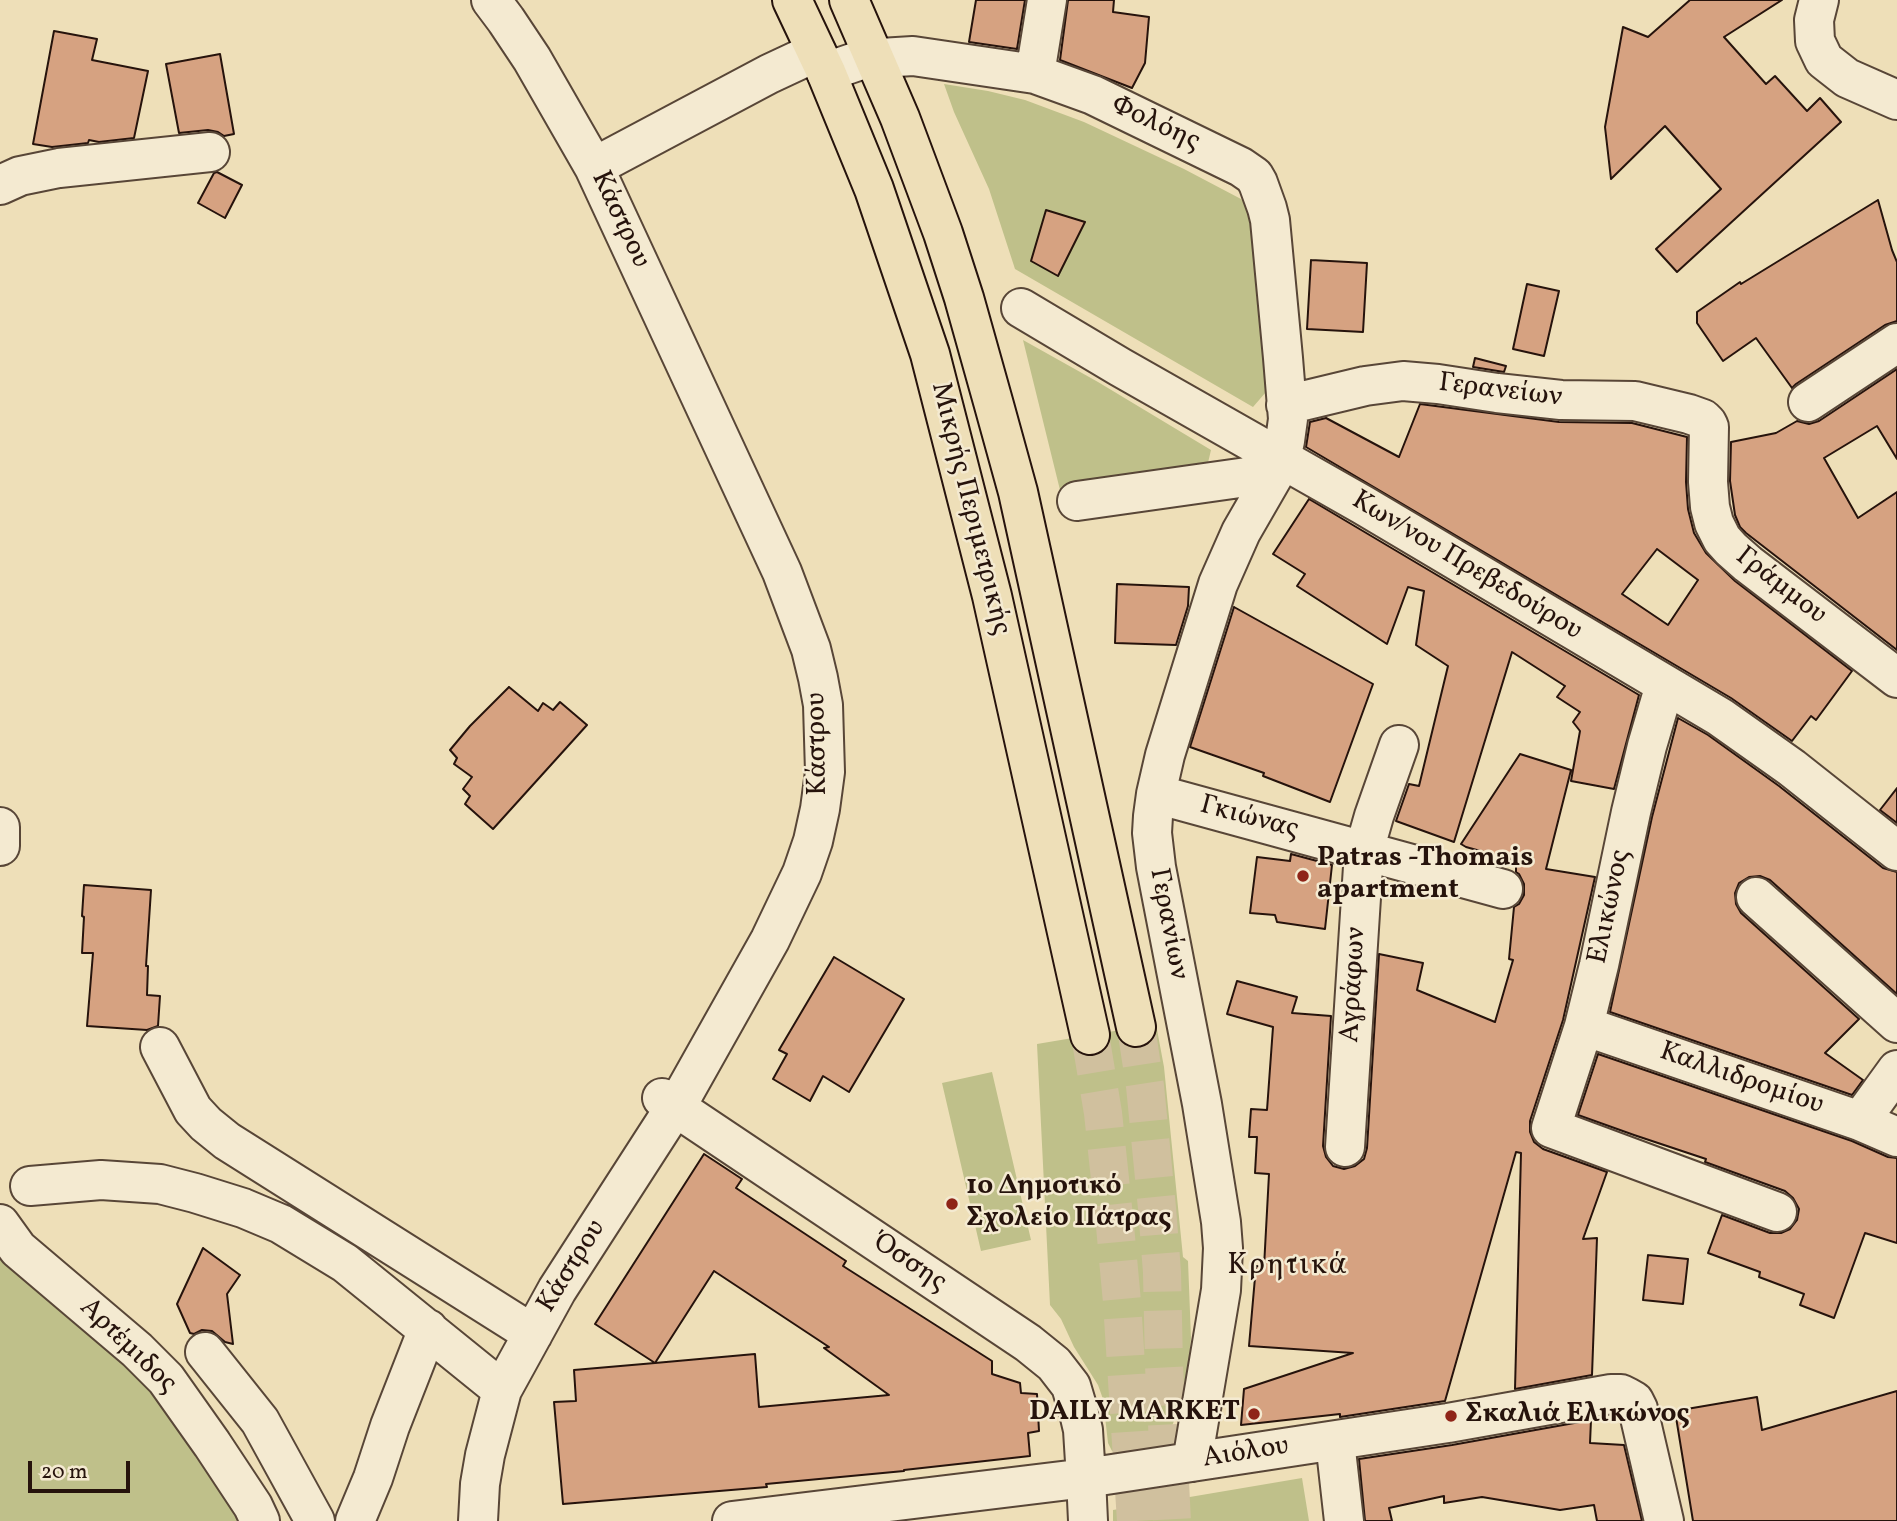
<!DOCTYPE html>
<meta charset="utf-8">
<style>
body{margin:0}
#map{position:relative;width:1897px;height:1521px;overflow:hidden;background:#eedfb8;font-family:Vollkorn,serif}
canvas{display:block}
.scale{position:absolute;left:28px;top:1461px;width:102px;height:32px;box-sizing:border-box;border:4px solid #26130c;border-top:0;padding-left:9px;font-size:21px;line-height:24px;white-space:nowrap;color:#26130c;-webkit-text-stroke:5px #f4ead1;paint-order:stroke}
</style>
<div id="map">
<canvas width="1897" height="1521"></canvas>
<div class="scale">20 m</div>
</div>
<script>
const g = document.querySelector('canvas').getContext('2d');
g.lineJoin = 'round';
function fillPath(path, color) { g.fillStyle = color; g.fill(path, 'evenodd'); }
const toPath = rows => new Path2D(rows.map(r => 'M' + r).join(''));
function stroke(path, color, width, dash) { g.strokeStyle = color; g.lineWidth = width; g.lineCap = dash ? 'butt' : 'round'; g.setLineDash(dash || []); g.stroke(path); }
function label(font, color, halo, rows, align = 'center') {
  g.font = font + ' Vollkorn,serif'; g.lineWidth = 5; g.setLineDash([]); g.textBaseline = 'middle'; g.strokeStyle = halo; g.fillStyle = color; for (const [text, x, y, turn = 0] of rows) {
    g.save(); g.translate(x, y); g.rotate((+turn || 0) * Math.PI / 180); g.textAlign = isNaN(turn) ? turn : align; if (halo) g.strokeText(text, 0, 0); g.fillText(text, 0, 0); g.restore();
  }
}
const green = toPath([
 [944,84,988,91,1025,100,1084,122,1184,169,1241,199,1252,213,1256,290,1266,392,1253,407,1015,269,989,189,954,112],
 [1023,340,1098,382,1211,450,1207,467,1060,490],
 [1156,1024,1164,1067,1183,1257,1188,1261,1191,1338,1189,1362,1178,1410,1168,1437,1157,1449,1126,1454,1112,1451,1108,1443,1103,1399,1098,1385,1074,1347,1061,1319,1050,1305,1037,1044],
 [992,1072,1031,1240,981,1251,942,1083],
 [0,1252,117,1354,154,1394,198,1453,238,1521,0,1521],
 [1302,1478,1309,1521,1113,1521,1113,1510]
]);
const building = toPath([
 [976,0,1025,0,1017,49,969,42,976,0],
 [1068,0,1114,0,1113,12,1149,17,1145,63,1132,88,1060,60,1068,0],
 [1690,0,1782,0,1724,37,1766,84,1775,76,1807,111,1820,98,1841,122,1677,272,1656,249,1721,189,1665,126,1611,179,1605,127,1623,27,1648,37,1690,0],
 [54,31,97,39,92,60,148,71,134,138,99,142,89,140,88,143,52,147,33,144,54,31],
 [220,54,234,134,224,136,218,132,208,130,179,133,166,64,220,54],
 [217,172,242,185,225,218,198,203,214,173,217,172],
 [1878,200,1892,250,1897,262,1897,321,1885,325,1796,384,1792,388,1756,338,1723,361,1697,323,1697,312,1740,282,1741,284,1878,200],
 [1046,210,1085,222,1058,276,1031,261,1046,210],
 [1311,260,1367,263,1363,332,1307,329,1311,260],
 [1527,284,1559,291,1544,356,1513,349,1527,284],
 [1475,358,1506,366,1504,372,1473,367,1475,358],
 [1897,369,1897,459,1877,426,1824,458,1858,518,1897,492,1897,650,1746,533,1740,527,1735,515,1730,481,1731,442,1776,433,1797,421,1809,424,1819,421,1897,369],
 [1420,404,1559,422,1632,423,1687,437,1686,482,1688,509,1694,533,1706,553,1735,581,1852,671,1816,720,1811,716,1792,741,1731,698,1306,447,1310,422,1326,418,1399,457,1420,404],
 [1657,549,1698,580,1668,625,1622,594,1657,549],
 [1309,499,1639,695,1614,789,1571,781,1580,731,1573,722,1580,712,1557,697,1565,686,1512,652,1454,842,1396,821,1409,784,1419,786,1448,666,1416,645,1424,591,1408,587,1387,644,1297,586,1305,574,1273,554,1309,499],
 [1117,584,1189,587,1188,606,1176,645,1115,643,1117,584],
 [1234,607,1373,684,1330,802,1263,776,1264,773,1190,747,1234,607],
 [509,687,538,711,543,703,553,710,560,702,587,725,493,829,465,804,470,796,463,789,472,777,454,764,457,758,450,750,470,726,509,687],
 [1678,718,1708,735,1779,786,1883,868,1897,872,1897,994,1770,880,1760,876,1749,877,1739,883,1735,893,1736,904,1741,913,1859,1019,1825,1053,1863,1080,1852,1095,1610,1012,1652,817,1678,718],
 [1520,754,1571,770,1546,869,1595,877,1563,1020,1530,1121,1530,1132,1534,1142,1543,1149,1607,1172,1583,1239,1597,1238,1592,1375,1515,1389,1521,1153,1516,1152,1445,1401,1340,1417,1340,1414,1241,1425,1244,1389,1353,1353,1249,1346,1256,1266,1264,1267,1269,1174,1255,1173,1257,1137,1249,1137,1251,1109,1267,1110,1273,1027,1227,1014,1237,981,1297,997,1292,1013,1331,1016,1323,1146,1326,1157,1333,1166,1344,1169,1355,1166,1364,1159,1367,1148,1379,954,1423,963,1417,990,1495,1022,1513,960,1509,959,1514,907,1519,904,1524,895,1524,884,1519,874,1516,872,1516,861,1466,847,1461,844,1520,754],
 [1897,788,1897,823,1880,810,1897,788],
 [1291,854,1332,865,1325,929,1277,922,1275,915,1250,913,1257,857,1290,861,1291,854],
 [84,885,151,890,146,966,148,966,147,995,160,996,158,1026,147,1030,87,1026,93,953,82,953,84,917,82,916,84,885],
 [834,957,904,999,849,1092,823,1076,810,1101,773,1079,787,1054,779,1050,834,957],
 [1598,1054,1852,1141,1888,1157,1897,1158,1897,1243,1865,1233,1834,1318,1800,1305,1804,1294,1759,1277,1760,1272,1708,1253,1722,1215,1770,1233,1781,1233,1790,1229,1797,1220,1799,1209,1793,1198,1785,1191,1705,1162,1706,1159,1634,1135,1578,1115,1598,1054],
 [704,1154,742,1179,736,1188,846,1261,843,1266,992,1361,992,1374,1020,1383,1021,1393,1037,1394,1039,1431,1028,1433,1030,1456,904,1470,904,1471,766,1484,767,1487,563,1504,554,1402,576,1401,574,1370,655,1363,595,1324,704,1154],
 [714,1271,829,1347,824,1348,889,1395,759,1407,755,1354,655,1363,714,1271],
 [203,1248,240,1275,227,1294,233,1344,225,1342,212,1331,202,1330,194,1334,190,1333,177,1304,203,1248],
 [1648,1255,1688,1259,1683,1304,1643,1300,1648,1255],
 [1897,1391,1897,1521,1693,1521,1675,1411,1757,1397,1762,1430,1897,1391],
 [1591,1420,1590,1443,1624,1445,1642,1521,1597,1521,1594,1505,1560,1510,1482,1497,1444,1503,1444,1496,1389,1508,1392,1521,1365,1521,1359,1459,1452,1445,1591,1420]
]);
const majorTunnel = toPath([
 [1136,1027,1145,1086,1157,1208,1162,1272,1164,1366,1172,1521],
 [1090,1035,1103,1113,1115,1226,1122,1302,1136,1521]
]);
const minor = toPath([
 [1819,0,1814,20,1815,41,1824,60,1847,78,1897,100],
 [826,72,864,59,913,56,1035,74,1093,95,1241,167,1254,176,1258,183,1267,208,1270,220,1283,358,1288,419,1285,441,1281,459,1275,473,1241,532,1218,584,1165,755,1156,794,1153,816,1152,833,1156,867,1202,1104,1221,1222,1223,1248,1221,1290,1192,1462],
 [1035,74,1047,0],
 [594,167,769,74,816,52],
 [0,185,20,176,59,168,210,152],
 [1021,308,1120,367,1363,505,1720,717,1792,768,1897,851],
 [1808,402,1897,343],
 [1286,405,1365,386,1403,381,1438,384,1497,393,1561,400,1635,401,1689,414,1703,419,1707,423,1709,427,1708,482,1710,507,1714,523,1722,539,1731,549,1748,564,1897,678],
 [1077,501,1275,473],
 [1665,685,1647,746,1631,812,1599,965,1584,1026,1551,1128,1777,1212],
 [1156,794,1503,889],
 [0,827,0,846],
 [1756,897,1897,1023],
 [1584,1026,1860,1121,1897,1137],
 [160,1047,193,1110,206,1124,227,1141,533,1334],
 [662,1098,1028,1343,1054,1364,1071,1386,1079,1413,1083,1430,1086,1478,1088,1521],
 [1860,1121,1897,1070],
 [1345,1147,1364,851,1374,816,1399,745],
 [30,1186,101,1180,160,1184,195,1193,243,1208,281,1224,345,1263,502,1390],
 [0,1224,18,1249,137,1350,166,1379,212,1444,253,1506,260,1521],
 [205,1352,260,1421,315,1521],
 [1335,1441,1344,1521],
 [355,1521,373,1478,390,1426,428,1329],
 [478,1521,480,1484,485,1455,502,1390,557,1290,684,1093,770,940,802,873,813,841,820,809,825,772,823,705,818,678,811,649,782,572,594,167,532,59,506,20,491,0],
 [732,1521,1086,1478,1448,1423,1611,1394,1621,1394,1627,1397,1634,1401,1638,1409,1664,1521]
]);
const major = toPath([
 [792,0,826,72,874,189,930,354,992,596,1090,1035],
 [849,0,900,118,943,233,964,298,994,405,1018,492,1136,1027]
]);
const markers = [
 [1303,876,7,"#8f2418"],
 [952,1204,7,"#8f2418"],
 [1254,1414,7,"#8f2418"],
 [1451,1416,7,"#8f2418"]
];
const streetNames = [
 ["Φολόης",1155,125,25],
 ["Κάστρου",619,220,65],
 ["Γερανείων",1500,392,7],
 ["Μικρής Περιμετρικής",969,509,76],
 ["Κων/νου Πρεβεδούρου",1466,567,31],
 ["Γράμμου",1780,587,38],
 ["Κάστρου",819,744,-91],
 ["Γκιώνας",1249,819,15],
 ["Ελικώνος",1611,907,-78],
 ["Γερανίων",1167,924,79],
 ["Αγράφων",1355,985,-87],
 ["Καλλιδρομίου",1741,1080,19],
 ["Όσσης",909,1264,34],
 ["Κάστρου",573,1267,-58],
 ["Αρτέμιδος",127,1347,44],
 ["Αιόλου",1246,1454,-9]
];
const poiNames = [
 ["Patras -Thomais",1317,860],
 ["apartment",1317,892],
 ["1ο Δημοτικό",966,1188],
 ["Σχολείο Πάτρας",966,1220],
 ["DAILY MARKET",1240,1414,"right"],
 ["Σκαλιά Ελικώνος",1465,1416]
];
const neighbourhoodNames = [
 ["Κρητικά",1288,1267]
];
fillPath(green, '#bfc08a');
fillPath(building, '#d6a281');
stroke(building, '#26130c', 2);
stroke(majorTunnel, '#d0c09e', 38, [38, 19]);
stroke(minor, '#584637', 42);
stroke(major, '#26130c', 42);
stroke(minor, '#f4ead1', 38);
stroke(major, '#eedfb8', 38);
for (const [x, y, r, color] of markers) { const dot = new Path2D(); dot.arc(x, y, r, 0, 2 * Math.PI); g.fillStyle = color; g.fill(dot); stroke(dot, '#f4ead1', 2.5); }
label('28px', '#26130c', '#f4ead1', streetNames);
label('bold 28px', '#26130c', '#f4ead1', poiNames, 'left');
g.letterSpacing = '2px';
label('30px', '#26130c', '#f4ead1', neighbourhoodNames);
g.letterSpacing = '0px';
</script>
